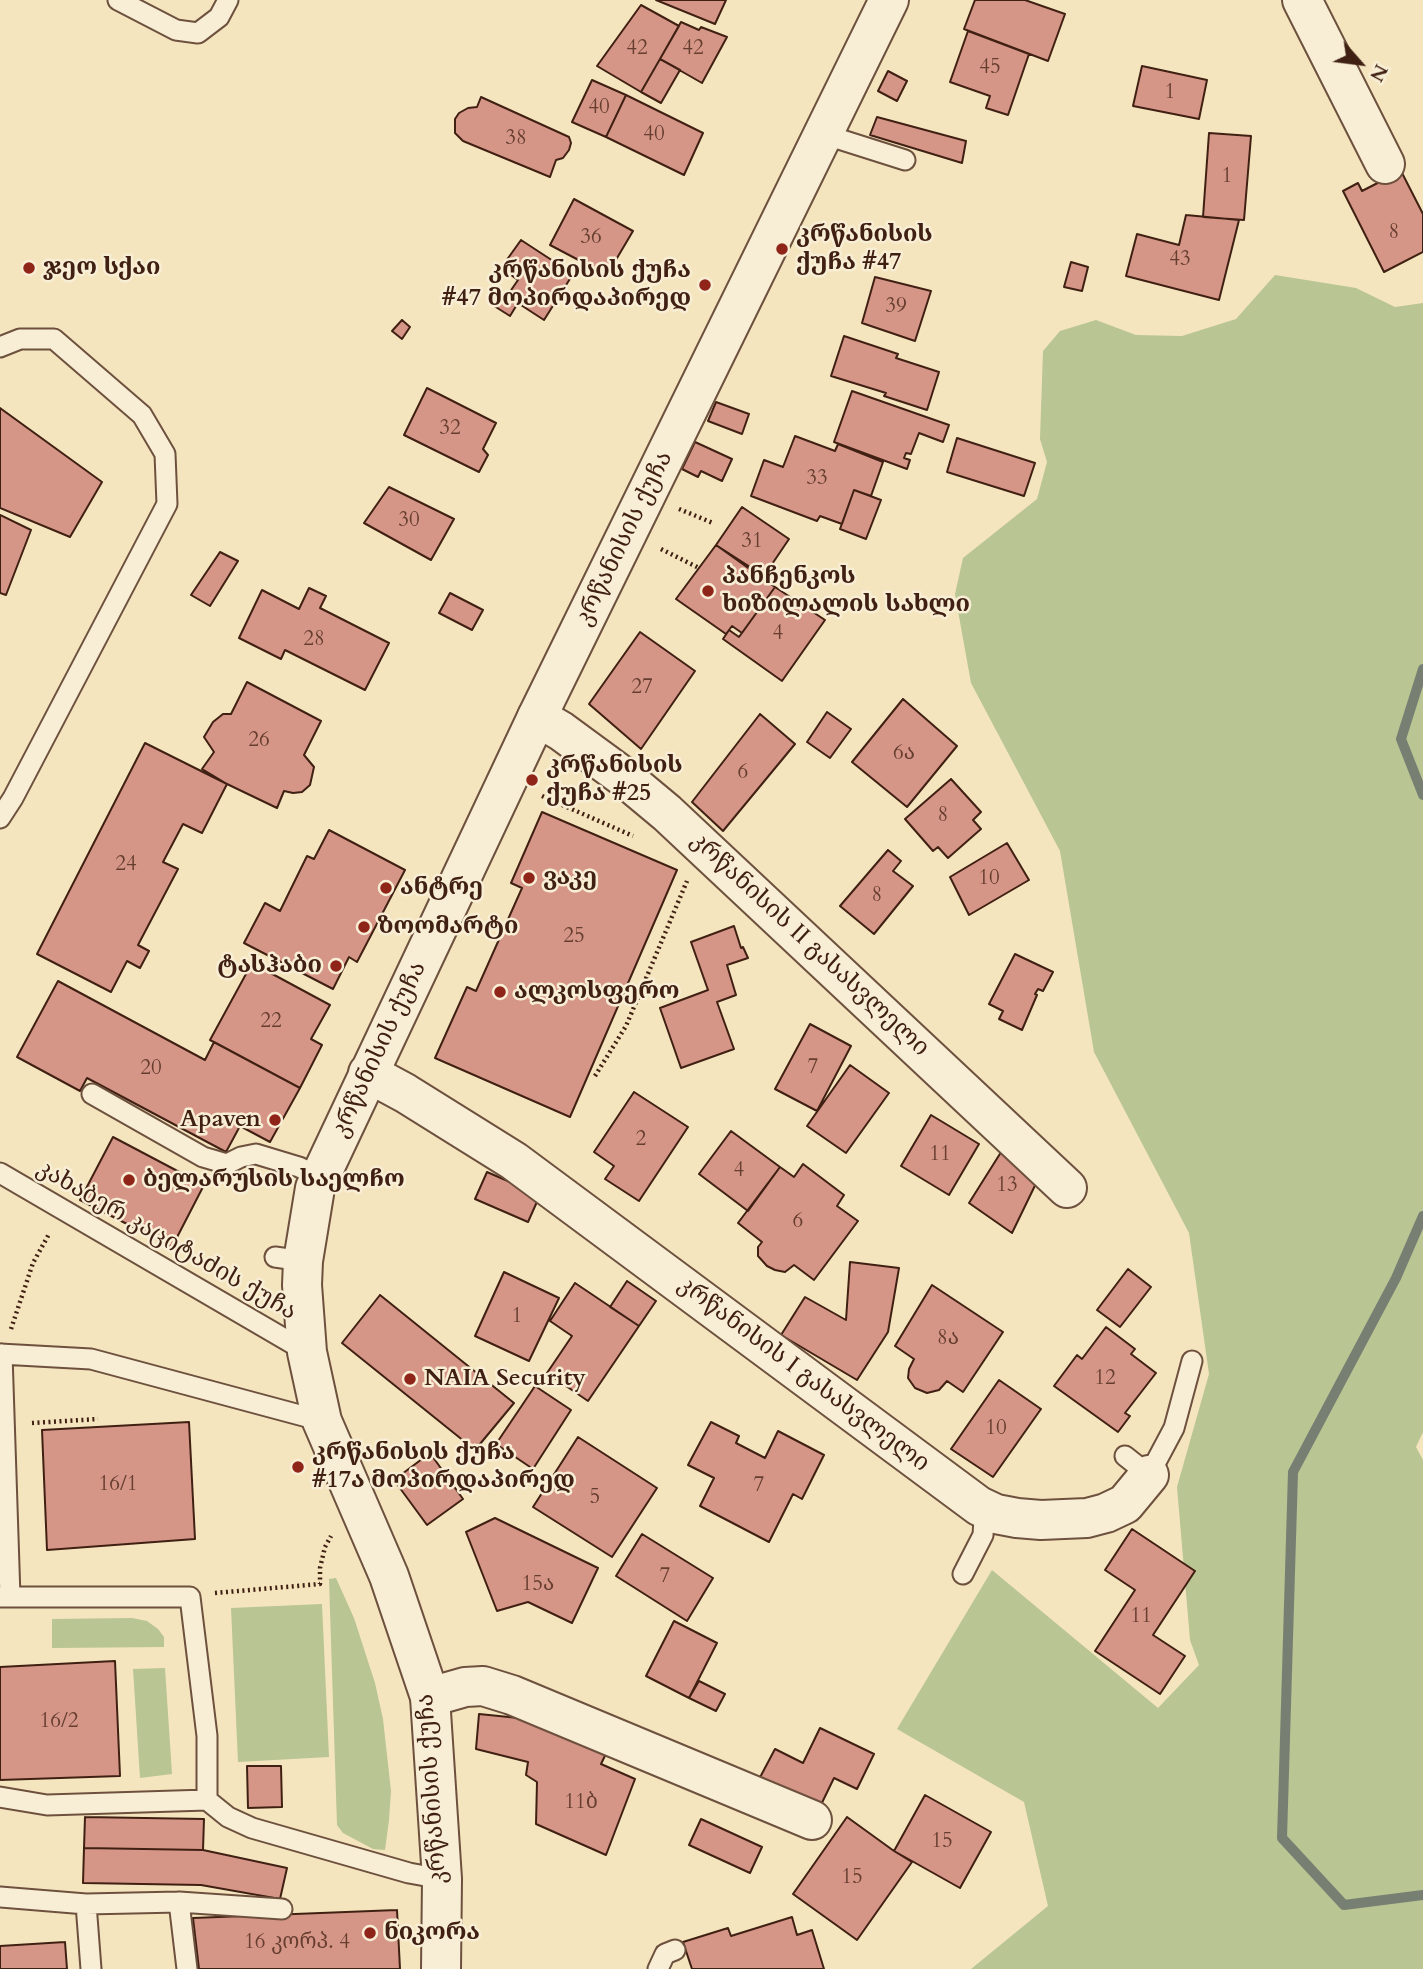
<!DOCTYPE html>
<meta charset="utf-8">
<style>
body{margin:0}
#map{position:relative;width:1423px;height:1969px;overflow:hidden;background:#f4e5be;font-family:Cardo,serif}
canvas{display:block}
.north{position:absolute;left:1325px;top:28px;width:70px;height:70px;-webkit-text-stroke:5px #f8eed5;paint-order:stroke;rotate:118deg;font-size:19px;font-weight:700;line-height:28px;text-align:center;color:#402013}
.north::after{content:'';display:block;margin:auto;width:24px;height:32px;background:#402013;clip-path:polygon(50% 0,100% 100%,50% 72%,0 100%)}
</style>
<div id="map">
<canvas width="1423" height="1969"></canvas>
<div class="north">N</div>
</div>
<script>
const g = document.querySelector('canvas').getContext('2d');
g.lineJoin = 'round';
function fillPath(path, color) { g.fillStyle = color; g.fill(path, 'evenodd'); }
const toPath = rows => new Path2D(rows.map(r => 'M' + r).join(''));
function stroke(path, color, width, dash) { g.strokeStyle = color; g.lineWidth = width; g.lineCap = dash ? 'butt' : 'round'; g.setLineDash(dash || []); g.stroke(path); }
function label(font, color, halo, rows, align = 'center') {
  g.font = font + ' Cardo,"Noto Serif Georgian",serif'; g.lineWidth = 5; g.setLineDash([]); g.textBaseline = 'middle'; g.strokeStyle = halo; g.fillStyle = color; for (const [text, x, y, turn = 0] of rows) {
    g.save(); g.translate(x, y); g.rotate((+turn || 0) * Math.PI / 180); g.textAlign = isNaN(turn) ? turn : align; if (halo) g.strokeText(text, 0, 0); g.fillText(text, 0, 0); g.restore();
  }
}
const green = toPath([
 [1275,275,1356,288,1395,307,1423,303,1423,1432,1416,1447,1423,1460,1423,1969,971,1969,1048,1906,1024,1802,897,1729,992,1570,1158,1708,1199,1665,1190,1640,1177,1487,1209,1374,1189,1233,1094,1052,1060,851,971,683,955,594,963,558,1037,499,1047,462,1040,439,1043,351,1060,331,1096,320,1136,335,1182,336,1236,319],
 [336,1578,354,1618,375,1683,383,1719,391,1791,389,1820,385,1850,373,1849,343,1833,337,1825,329,1579],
 [322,1604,329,1757,238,1762,231,1608],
 [132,1618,147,1621,158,1629,164,1637,164,1647,52,1648,52,1619],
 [165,1668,172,1774,140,1778,133,1669]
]);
const stream = toPath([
 [1423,669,1401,739,1423,795],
 [1423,1216,1396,1278,1293,1472,1282,1838,1344,1905,1423,1895]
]);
const building = toPath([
 [656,0,726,0,715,24,656,0],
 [975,0,1025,0,1065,14,1048,61,964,29,975,0],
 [641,5,679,26,641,92,597,66,641,5],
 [681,22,699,30,701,27,727,37,702,83,660,59,681,22],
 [968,31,1029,54,1008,115,986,108,990,96,950,82,968,31],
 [660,59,680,70,661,103,641,92,660,59],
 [1142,66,1207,80,1199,119,1133,106,1142,66],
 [888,71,907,81,897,101,878,91,888,71],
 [592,80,626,95,606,137,572,122,592,80],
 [626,95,703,133,684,175,606,137,626,95],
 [481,97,569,137,571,143,569,150,563,158,556,160,550,177,463,141,455,133,455,119,459,113,468,108,477,107,481,97],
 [877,117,966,141,962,163,870,135,877,117],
 [1209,133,1251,136,1244,220,1203,217,1209,133],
 [1401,171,1423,214,1423,252,1384,272,1343,191,1358,183,1362,191,1401,171],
 [574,199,633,231,607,275,550,245,574,199],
 [1186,215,1239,220,1219,300,1126,276,1137,234,1179,245,1186,215],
 [521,240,573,274,544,320,507,296,518,280,501,268,521,240],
 [1071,262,1088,267,1082,291,1064,287,1071,262],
 [875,277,931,291,915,341,862,323,875,277],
 [499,291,518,303,510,316,491,304,499,291],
 [402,320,410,327,402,339,392,331,402,320],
 [844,336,898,354,896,358,939,372,927,410,884,396,886,393,831,376,844,336],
 [427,388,496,423,483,449,488,455,479,472,404,435,427,388],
 [852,391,949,425,943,442,919,433,911,454,906,453,904,458,910,460,907,469,834,442,852,391],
 [716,402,749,414,742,434,708,421,716,402],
 [0,408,102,482,70,537,0,508,0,408],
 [795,436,835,451,838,444,883,462,871,496,854,490,842,524,820,516,817,521,751,496,764,460,783,467,795,436],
 [957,438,1035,463,1024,496,947,472,957,438],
 [695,442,732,459,722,481,701,471,698,477,682,469,695,442],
 [389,487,454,519,431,560,364,523,389,487],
 [854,490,881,500,866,539,840,529,854,490],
 [742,507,789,539,764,576,716,545,742,507],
 [0,515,31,530,6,595,0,593,0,515],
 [716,545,775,587,742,633,732,626,726,634,676,599,716,545],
 [220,552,238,561,210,606,191,595,220,552],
 [775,587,825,620,782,681,723,639,729,630,739,637,775,587],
 [309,588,326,596,320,608,389,643,365,690,285,650,281,659,239,638,262,590,299,609,309,588],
 [450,593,483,610,472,630,439,613,450,593],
 [640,632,695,671,641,749,589,704,640,632],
 [247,682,321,721,304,755,314,767,310,785,302,792,293,793,284,791,277,808,227,784,202,769,214,752,204,737,213,722,223,714,231,714,247,682],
 [903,699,957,746,907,807,852,762,903,699],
 [827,712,851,729,830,758,807,742,827,712],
 [760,714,795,744,723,831,692,802,760,714],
 [145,743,227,784,202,833,183,824,163,862,178,869,138,945,149,951,140,968,127,961,111,992,37,954,145,743],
 [951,779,981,812,973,820,981,829,948,858,938,847,933,851,905,819,951,779],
 [542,812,677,870,570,1117,435,1058,467,987,476,991,522,888,511,883,542,812],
 [329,830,405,870,357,962,349,957,333,989,244,943,265,903,280,911,307,856,314,859,329,830],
 [1007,843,1029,880,969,915,950,877,1007,843],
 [888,850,901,861,893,871,913,886,874,934,840,906,888,850],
 [734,926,741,948,743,947,748,958,727,965,736,995,717,1002,734,1049,681,1068,660,1008,708,990,691,942,734,926],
 [1015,954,1053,972,1043,991,1038,989,1035,994,1037,995,1022,1030,999,1019,1003,1011,989,1004,1015,954],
 [252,963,330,1005,311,1039,322,1045,300,1088,210,1040,252,963],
 [58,981,205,1060,214,1042,300,1088,270,1142,240,1126,226,1152,87,1078,80,1091,17,1057,58,981],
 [810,1024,851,1046,817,1111,775,1089,810,1024],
 [850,1065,889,1093,846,1153,807,1126,850,1065],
 [634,1092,688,1127,639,1201,605,1179,614,1166,594,1152,634,1092],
 [931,1115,979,1144,949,1195,901,1166,931,1115],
 [731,1131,780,1167,748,1211,699,1174,731,1131],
 [113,1137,204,1185,172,1247,80,1200,113,1137],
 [1003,1149,1043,1169,1012,1233,969,1203,1003,1149],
 [803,1164,844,1195,837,1206,858,1221,814,1280,794,1265,785,1272,775,1270,767,1266,758,1256,758,1247,762,1242,738,1223,780,1167,794,1177,803,1164],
 [487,1172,540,1195,528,1222,475,1199,487,1172],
 [850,1262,899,1268,888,1332,857,1380,781,1335,805,1297,846,1320,850,1262],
 [1128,1269,1151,1287,1120,1327,1097,1310,1128,1269],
 [504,1272,559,1298,529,1361,475,1336,504,1272],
 [627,1281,656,1301,639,1326,610,1307,627,1281],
 [575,1283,639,1326,588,1401,547,1373,572,1336,550,1321,575,1283],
 [932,1285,1003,1332,963,1392,947,1381,939,1390,927,1393,915,1388,908,1378,909,1369,914,1359,895,1346,932,1285],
 [380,1295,514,1403,475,1450,342,1343,380,1295],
 [1106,1327,1135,1349,1131,1354,1156,1373,1125,1413,1130,1416,1118,1432,1054,1386,1077,1355,1082,1359,1106,1327],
 [999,1380,1041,1409,993,1477,951,1449,999,1380],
 [535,1386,571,1410,533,1469,496,1444,535,1386],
 [189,1422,195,1539,47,1550,42,1430,189,1422],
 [711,1422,739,1436,736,1443,765,1458,778,1431,824,1455,802,1499,793,1494,769,1542,700,1506,714,1478,688,1465,711,1422],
 [578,1437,657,1488,612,1557,533,1507,578,1437],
 [430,1453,463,1499,427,1525,394,1480,430,1453],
 [495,1518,598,1568,572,1623,528,1602,497,1611,466,1532,495,1518],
 [1132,1529,1195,1571,1153,1635,1185,1656,1160,1694,1095,1651,1135,1590,1105,1570,1132,1529],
 [642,1534,713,1578,687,1621,616,1576,642,1534],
 [674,1621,717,1643,689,1698,646,1676,674,1621],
 [115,1661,120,1776,0,1780,0,1667,115,1661],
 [699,1681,725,1694,716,1711,689,1698,699,1681],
 [479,1714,578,1724,613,1739,601,1764,635,1779,606,1855,536,1824,537,1782,526,1775,528,1762,476,1749,479,1714],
 [820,1728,874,1754,857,1789,834,1778,817,1813,757,1783,775,1749,803,1763,820,1728],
 [247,1766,281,1766,282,1807,248,1808,247,1766],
 [925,1795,991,1832,960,1888,894,1851,925,1795],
 [85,1817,204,1819,203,1850,84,1848,85,1817],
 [847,1817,894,1851,912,1862,857,1940,793,1894,847,1817],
 [701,1819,762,1847,750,1873,689,1845,701,1819],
 [84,1848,203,1850,287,1868,280,1899,201,1885,83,1883,84,1848],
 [397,1910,400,1969,199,1969,193,1918,397,1910],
 [792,1917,797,1935,812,1930,824,1969,692,1969,683,1942,728,1928,731,1936,792,1917],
 [65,1942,67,1969,0,1969,0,1946,65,1942]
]);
const path = toPath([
 [679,509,713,523],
 [661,549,699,568],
 [542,796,633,836],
 [595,1076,626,1026,687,881],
 [11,1329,33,1263,49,1234],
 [32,1423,98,1419],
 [215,1593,320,1584,320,1568,325,1547,331,1536]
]);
const service = toPath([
 [118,0,176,30,198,33,219,17,228,0],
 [823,134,905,160],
 [0,347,20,339,54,339,142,415,165,454,167,504,13,798,0,818],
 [92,1094,203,1157,227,1164,241,1157,256,1154,299,1167,320,1177],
 [0,1173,307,1352],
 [275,1257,303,1261],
 [0,1354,91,1359,322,1421],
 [2,1354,10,1597],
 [1125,1456,1149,1475,1174,1428,1192,1361],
 [963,1574,983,1535,984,1520,979,1506],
 [0,1597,190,1597,207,1736,207,1800,228,1817,252,1828,409,1873,442,1879],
 [0,1797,47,1805,207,1800],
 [0,1897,86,1904,91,1969],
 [179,1902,187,1969],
 [86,1904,179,1902,282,1909],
 [658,1969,665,1954,675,1950]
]);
const minor = toPath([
 [1302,0,1385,164],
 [537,717,561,731,625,778,667,813,1067,1188],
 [368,1073,405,1093,514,1161,979,1506,996,1514,1017,1518,1041,1520,1087,1518,1106,1513,1125,1504,1149,1475],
 [430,1697,465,1687,483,1686,512,1695,812,1820]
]);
const tertiary = toPath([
 [441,1969,442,1879,430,1697,389,1576,322,1421,307,1352,302,1285,303,1261,315,1188,537,717,889,0]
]);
const markers = [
 [782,249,7,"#8f2418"],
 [29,268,7,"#8f2418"],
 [705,285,7,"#8f2418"],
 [708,591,7,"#8f2418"],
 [532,780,7,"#8f2418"],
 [529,878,7,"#8f2418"],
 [386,888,7,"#8f2418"],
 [364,927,7,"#8f2418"],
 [336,966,7,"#8f2418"],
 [500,992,7,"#8f2418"],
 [275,1120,7,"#8f2418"],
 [129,1180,7,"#8f2418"],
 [410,1379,7,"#8f2418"],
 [298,1467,7,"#8f2418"],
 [370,1933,7,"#8f2418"]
];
const numberNames = [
 ["42",637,49],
 ["42",693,49],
 ["45",990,68],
 ["1",1170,93],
 ["40",599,108],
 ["40",654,135],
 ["38",516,139],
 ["1",1227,177],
 ["8",1394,233],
 ["36",591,238],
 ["43",1180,260],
 ["39",896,307],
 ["32",450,429],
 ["33",817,479],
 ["30",409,521],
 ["31",752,542],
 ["4",778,634],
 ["28",314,640],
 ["27",642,688],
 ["26",259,741],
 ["6ა",904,754],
 ["6",743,773],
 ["8",943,816],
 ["24",126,865],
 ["10",989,879],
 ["8",877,896],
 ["25",574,937],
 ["22",271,1022],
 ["7",813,1068],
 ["20",151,1069],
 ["2",641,1140],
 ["11",940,1155],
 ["4",739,1171],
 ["13",1007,1186],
 ["6",798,1222],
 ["1",517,1317],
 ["8ა",948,1339],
 ["12",1105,1379],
 ["10",996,1429],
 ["16/1",118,1485],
 ["7",759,1486],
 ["5",595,1498],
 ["7",665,1577],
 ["15ა",538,1585],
 ["11",1141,1617],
 ["16/2",59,1722],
 ["11ბ",581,1803],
 ["15",942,1842],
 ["15",852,1878],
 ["16 კორპ. 4",297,1943]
];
const poiNames = [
 ["კრწანისის",796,235],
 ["ქუჩა #47",796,263],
 ["ჯეო სქაი",43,268],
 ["კრწანისის ქუჩა",691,271,"right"],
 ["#47 მოპირდაპირედ",691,299,"right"],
 ["პანჩენკოს",722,577],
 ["ხიზილალის სახლი",722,605],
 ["კრწანისის",546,766],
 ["ქუჩა #25",546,794],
 ["ვაკე",543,878],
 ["ანტრე",400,888],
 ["ზოომარტი",378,927],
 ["ტასჰაბი",322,966,"right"],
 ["ალკოსფერო",514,992],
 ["Apaven",261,1120,"right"],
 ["ბელარუსის საელჩო",143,1180],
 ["NAIA Security",424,1379],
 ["კრწანისის ქუჩა",312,1453],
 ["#17ა მოპირდაპირედ",312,1481],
 ["ნიკორა",384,1933]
];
const streetNames = [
 ["კრწანისის ქუჩა",625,539,-64],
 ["კრწანისის II გასასვლელი",809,945,43],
 ["კრწანისის ქუჩა",380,1050,-65],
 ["კახაბერ კაციტაძის ქუჩა",166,1241,30],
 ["კრწანისის I გასასვლელი",803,1375,37],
 ["კრწანისის ქუჩა",433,1789,-94]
];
fillPath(green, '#b9c593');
stroke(stream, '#777f73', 10);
fillPath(building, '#d69687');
stroke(building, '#402013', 2);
stroke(service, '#6d513e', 23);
stroke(minor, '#6d513e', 42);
stroke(tertiary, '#6d513e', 42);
stroke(path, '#402013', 4.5, [2, 3.5]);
stroke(service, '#f8eed5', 19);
stroke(minor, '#f8eed5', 38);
stroke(tertiary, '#f8eed5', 38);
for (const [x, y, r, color] of markers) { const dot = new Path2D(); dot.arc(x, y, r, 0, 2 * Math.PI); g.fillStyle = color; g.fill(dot); stroke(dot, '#f8eed5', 2.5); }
label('21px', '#663e30', null, numberNames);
label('bold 24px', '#402013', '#f8eed5', poiNames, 'left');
label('24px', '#402013', '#f8eed5', streetNames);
</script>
